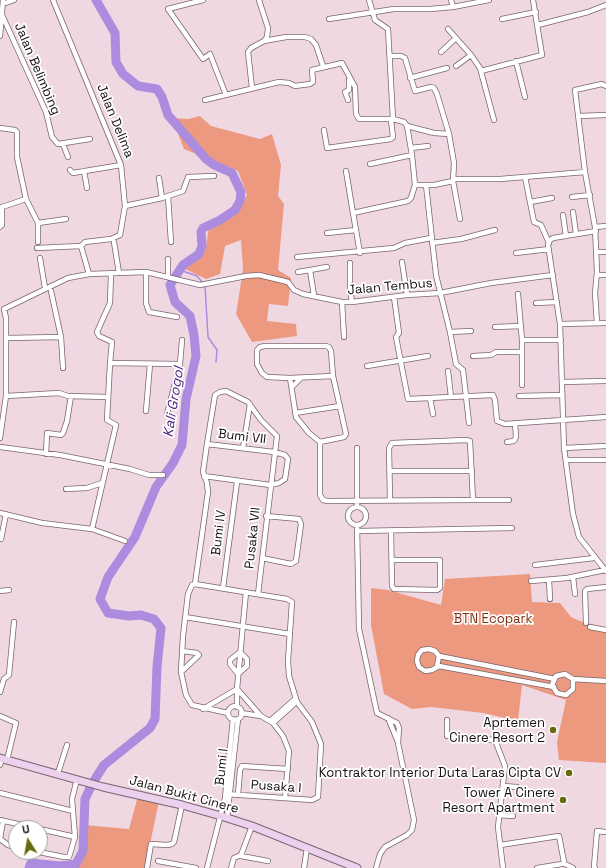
<!DOCTYPE html>
<style>
body{margin:0}
#map{position:relative;width:606px;height:868px;overflow:hidden;background:#f0d8e3;font-family:"Space Grotesk",sans-serif}
canvas{display:block}
.north{position:absolute;left:8px;top:820px;width:40px;height:40px;box-sizing:border-box;background:#fff;border:1px solid #a29fa0;border-radius:50%;rotate:349deg;font-size:11px;font-weight:700;line-height:16px;text-align:center;color:#160e12}
.north::after{content:'';display:block;margin:auto;width:14px;height:18px;background:#676a0a;clip-path:polygon(50% 0,100% 100%,50% 72%,0 100%)}
</style>
<div id="map">
<canvas width="606" height="868"></canvas>
<div class="north">U</div>
</div>
<script>
const g = document.querySelector('canvas').getContext('2d');
g.lineJoin = 'round';
function fillPath(path, color) { g.fillStyle = color; g.fill(path, 'evenodd'); }
const toPath = rows => new Path2D(rows.map(r => 'M' + r).join(''));
function stroke(path, color, width, dash) { g.strokeStyle = color; g.lineWidth = width; g.lineCap = dash ? 'butt' : 'round'; g.setLineDash(dash || []); g.stroke(path); }
function label(font, color, halo, rows, align = 'center') {
  g.font = font + ' "Space Grotesk",sans-serif'; g.lineWidth = 3.5; g.setLineDash([]); g.textBaseline = 'middle'; g.strokeStyle = halo; g.fillStyle = color; for (const [text, x, y, turn = 0] of rows) {
    g.save(); g.translate(x, y); g.rotate((+turn || 0) * Math.PI / 180); g.textAlign = isNaN(turn) ? turn : align; if (halo) g.strokeText(text, 0, 0); g.fillText(text, 0, 0); g.restore();
  }
}
const green = toPath([
 [200,116,211,126,260,139,272,134,281,165,278,196,284,204,278,270,291,278,288,306,269,304,267,321,296,324,297,336,252,342,236,314,243,270,241,240,225,246,220,274,206,279,185,269,205,252,209,227,239,208,247,195,238,171,184,149,172,118,188,119],
 [530,574,532,602,560,603,571,617,580,621,606,628,606,763,559,760,557,742,566,700,522,685,518,721,483,713,431,707,412,709,384,694,371,625,371,588,388,590,441,605,445,579],
 [138,796,159,801,145,868,30,868,31,863,60,866,76,864,83,851,84,825,129,829]
]);
const stream = toPath([
 [180,270,197,276,202,282],
 [205,286,208,337,217,350,216,362]
]);
const river = toPath([
 [29,868,31,863,60,866,76,864,83,851,85,799,92,784,104,765,150,728,155,719,157,667,161,628,154,619,141,615,129,616,108,613,100,599,108,577,135,537,156,487,173,463,182,445,186,399,196,356,194,335,190,316,175,302,170,285,183,265,199,254,202,246,201,232,203,228,220,220,235,210,240,201,241,192,232,173,214,165,206,159,168,115,162,97,157,89,138,86,123,74,116,62,115,33,96,0]
]);
const street = toPath([
 [53,0,121,165,125,206,120,235,111,239,85,242,81,246,89,274],
 [203,0,168,9,203,59,210,54,226,95],
 [369,0,375,20,388,29,393,119],
 [451,0,453,7],
 [3,4,14,0],
 [2,15,46,112,52,137,58,144,90,139],
 [329,19,394,9,430,9,453,7,489,0],
 [502,19,536,12],
 [538,25,588,12,606,5],
 [448,29,471,55,480,68,494,120],
 [0,36,3,0],
 [264,41,286,37,305,37,311,39,316,45,323,66],
 [441,52,456,38],
 [390,56,401,56,405,58,415,91,431,87,434,88,437,94,449,134,454,163,453,181,460,219],
 [516,61,525,97],
 [456,66,471,55],
 [481,71,542,55,533,0],
 [410,78,447,68],
 [252,88,248,52,251,48,264,41,267,37,268,28,259,0],
 [205,100,279,82,289,83,295,86,310,84,313,82,312,70,342,63,355,87,356,114,359,119,393,119,404,122,407,126,412,155,415,185,411,198,408,201,353,213,360,253],
 [348,100,345,92,349,90,349,80],
 [579,116,606,115],
 [407,126,434,133,449,134],
 [0,128,15,130,17,132,17,157,26,199,38,223,38,242],
 [324,130,327,148,391,139,393,137,391,120],
 [63,144,68,157],
 [411,148,428,146],
 [370,164,412,155],
 [70,170,73,173,121,165],
 [84,171,87,188],
 [346,171,353,213],
 [525,177,530,202,552,198],
 [159,178,162,198],
 [454,179,500,179,585,172],
 [415,185,434,185,453,181],
 [426,185,436,275,450,332,456,364,463,370,469,423],
 [168,196,171,242],
 [572,197,590,195],
 [530,202,534,222,541,225,549,243],
 [125,206,162,198,183,191,188,177,214,176],
 [573,212,576,234],
 [563,215,566,236],
 [38,223,66,219],
 [0,227,2,225,2,207,26,199],
 [595,227,606,226],
 [596,231,553,238,549,241,548,245,560,324,564,448,573,514,579,537,606,571],
 [327,233,356,230],
 [114,242,119,273],
 [432,243,461,239,495,230],
 [37,248,81,246],
 [597,252,606,252],
 [516,253,549,249],
 [297,257,394,248,405,243,431,238],
 [40,258,45,288],
 [402,262,407,295],
 [350,263,350,289,352,302],
 [310,270,327,267],
 [146,272,146,303,149,312,177,317],
 [298,272,310,270,314,296],
 [111,274,110,303,97,332,99,336,112,342,110,363,180,364],
 [597,275,606,275],
 [168,276,168,259],
 [51,291,61,337,63,368],
 [518,294,522,340,522,385],
 [394,297,399,333,396,337,408,399,493,395,495,400,497,421,505,424,606,417],
 [342,302,344,337],
 [536,303,557,302],
 [4,309,68,278,89,274,146,272,200,285,246,276,259,275,288,282,294,290,303,294,342,302,352,302,407,295,440,293,491,283,553,275],
 [597,323,595,293,597,272,595,227,585,172,575,90,602,84,606,86],
 [560,324,606,323],
 [495,327,521,326],
 [450,332,471,331],
 [6,338,61,337],
 [522,340,561,340],
 [473,356,491,355,496,352,522,352],
 [367,366,428,356],
 [448,371,451,397],
 [290,378,296,417,309,433,320,442,320,495,323,500,327,501,473,500,470,441,466,440,392,443,389,448,390,500],
 [562,382,605,381],
 [292,387,301,378],
 [6,396,59,393,68,396,108,397],
 [519,396,562,395],
 [430,398,433,414],
 [146,411,150,364],
 [295,413,340,406],
 [167,414,180,364,182,340],
 [0,438,6,396,6,318,4,309],
 [320,442,344,437,346,434,333,376,331,351,329,347,326,346,265,346,260,347,257,350,257,364,262,373,267,377,290,378,333,376],
 [507,442,514,441,516,437,515,423],
 [0,447,60,455,130,469,149,475,163,475],
 [243,448,250,404],
 [564,448,606,446],
 [46,454,47,433,61,435,63,433,67,421,71,396],
 [566,460,606,460],
 [390,471,472,471],
 [204,476,270,485,279,483,285,479,288,459,285,455,274,452,207,444],
 [66,489,87,488,102,483],
 [473,500,509,500],
 '348 516a9 9 0 1 1 18 0a9 9 0 1 1-18 0Z',
 [357,507,357,448],
 [0,513,42,523,92,529,125,541],
 [357,526,359,629,377,713,397,723,399,728,398,743,414,820,412,830,407,835,385,847,380,854,376,868],
 [92,529,116,425,107,420,110,363],
 [358,531,512,528],
 [391,531,392,586,394,589,437,590,440,588,440,560,392,560],
 [1,539,6,514],
 [262,558,291,564,296,561,301,524,299,519,266,516],
 [535,565,594,558],
 [573,577,575,594],
 [549,580,550,599],
 [531,581,567,578,605,570],
 [195,584,208,492,207,483,203,472,207,444,215,395,220,392,226,391,248,402,261,420,277,436,258,594],
 [223,588,237,482],
 [0,591,9,590],
 [185,617,290,634],
 [586,623,585,591,587,589,606,587],
 [590,627,606,630],
 [240,652,247,659,247,666,238,674,230,664,230,660,240,652],
 [439,656,555,679],
 [437,666,439,656,435,651,429,649,422,650,418,655,417,661,419,667,425,671,432,670,439,666,554,687],
 [181,672,199,655,197,653,182,651],
 [573,679,573,689,566,695,557,693,552,685,556,676,565,674,573,679,606,681],
 [237,689,261,716],
 [237,689,237,707],
 [0,692,4,679,9,675,14,622],
 '228 713a7 7 0 1 1 14 0a7 7 0 1 1-14 0Z',
 [203,709,237,689,246,592],
 [241,713,261,716,273,723,283,736,289,751,285,798],
 [0,716,16,723,7,760],
 [388,718,398,742],
 [447,720,447,736,495,740,505,766,498,827,503,868],
 [270,721,295,699],
 [273,723,294,704],
 [0,765,2,758],
 [58,773,67,745],
 [503,786,517,787],
 [0,793,73,811],
 [226,794,312,800,318,797,321,744,312,722,297,702,289,676,288,661,292,602,287,599,195,584,192,585,188,594,183,636,181,672,186,695,192,705,228,713],
 [238,795,240,770,242,766,288,769],
 [499,815,513,816],
 [227,818,238,719],
 [0,820,35,828],
 [3,821,0,839,8,845,16,847],
 [40,829,75,837,72,799,77,779],
 [500,845,559,836,564,862,562,864,537,868],
 [39,852,64,857,69,857,75,837],
 [241,856,268,861],
 [158,861,196,868],
 [563,863,573,868],
 [147,868,151,844,167,845,172,844,174,842,182,805],
 [207,868,225,798,233,719],
 [231,868,234,858,241,855,252,826],
 [304,868,307,848],
 [595,868,594,867,597,831,606,832]
]);
const secondary = toPath([
 [0,758,103,787,182,805,221,816,252,826,357,868]
]);
const markers = [
 [553,730,4,"#676a0a"],
 [569,773,4,"#676a0a"],
 [563,800,4,"#676a0a"]
];
const streetNames = [
 ["Jalan Belimbing",37,69,67],
 ["Jalan Delima",115,121,68],
 ["Jalan Tembus",390,287,-5],
 ["Bumi VII",242,437,7],
 ["Bumi IV",219,533,-83],
 ["Pusaka VII",253,538,-84],
 ["Bumi I",222,767,-84],
 ["Pusaka I",276,787,4],
 ["Jalan Bukit Cinere",184,795,15]
];
const parkNames = [
 ["BTN Ecopark",493,619]
];
const poiNames = [
 ["Aprtemen",545,723],
 ["Cinere Resort 2",545,738],
 ["Kontraktor Interior Duta Laras Cipta CV",561,773],
 ["Tower A Cinere",555,793],
 ["Resort Apartment",555,808]
];
const waterNames = [
 ["Kali Grogol",174,402,-81]
];
fillPath(green, '#ec997f');
stroke(stream, '#ab8cdf', 1.5);
stroke(river, '#ab8cdf', 9);
stroke(street, '#79646e', 6);
stroke(secondary, '#79646e', 9);
stroke(street, '#fff', 4.5);
stroke(secondary, '#ebd1ed', 7);
for (const [x, y, r, color] of markers) { const dot = new Path2D(); dot.arc(x, y, r, 0, 2 * Math.PI); g.fillStyle = color; g.fill(dot); stroke(dot, '#fff', 1.5); }
label('13px', '#160e12', '#fff', streetNames);
label('13px', '#822e11', '#fff', parkNames);
label('13px', '#160e12', '#fff', poiNames, 'right');
label('italic 14px', '#4c1e7f', '#fff', waterNames);
</script>
